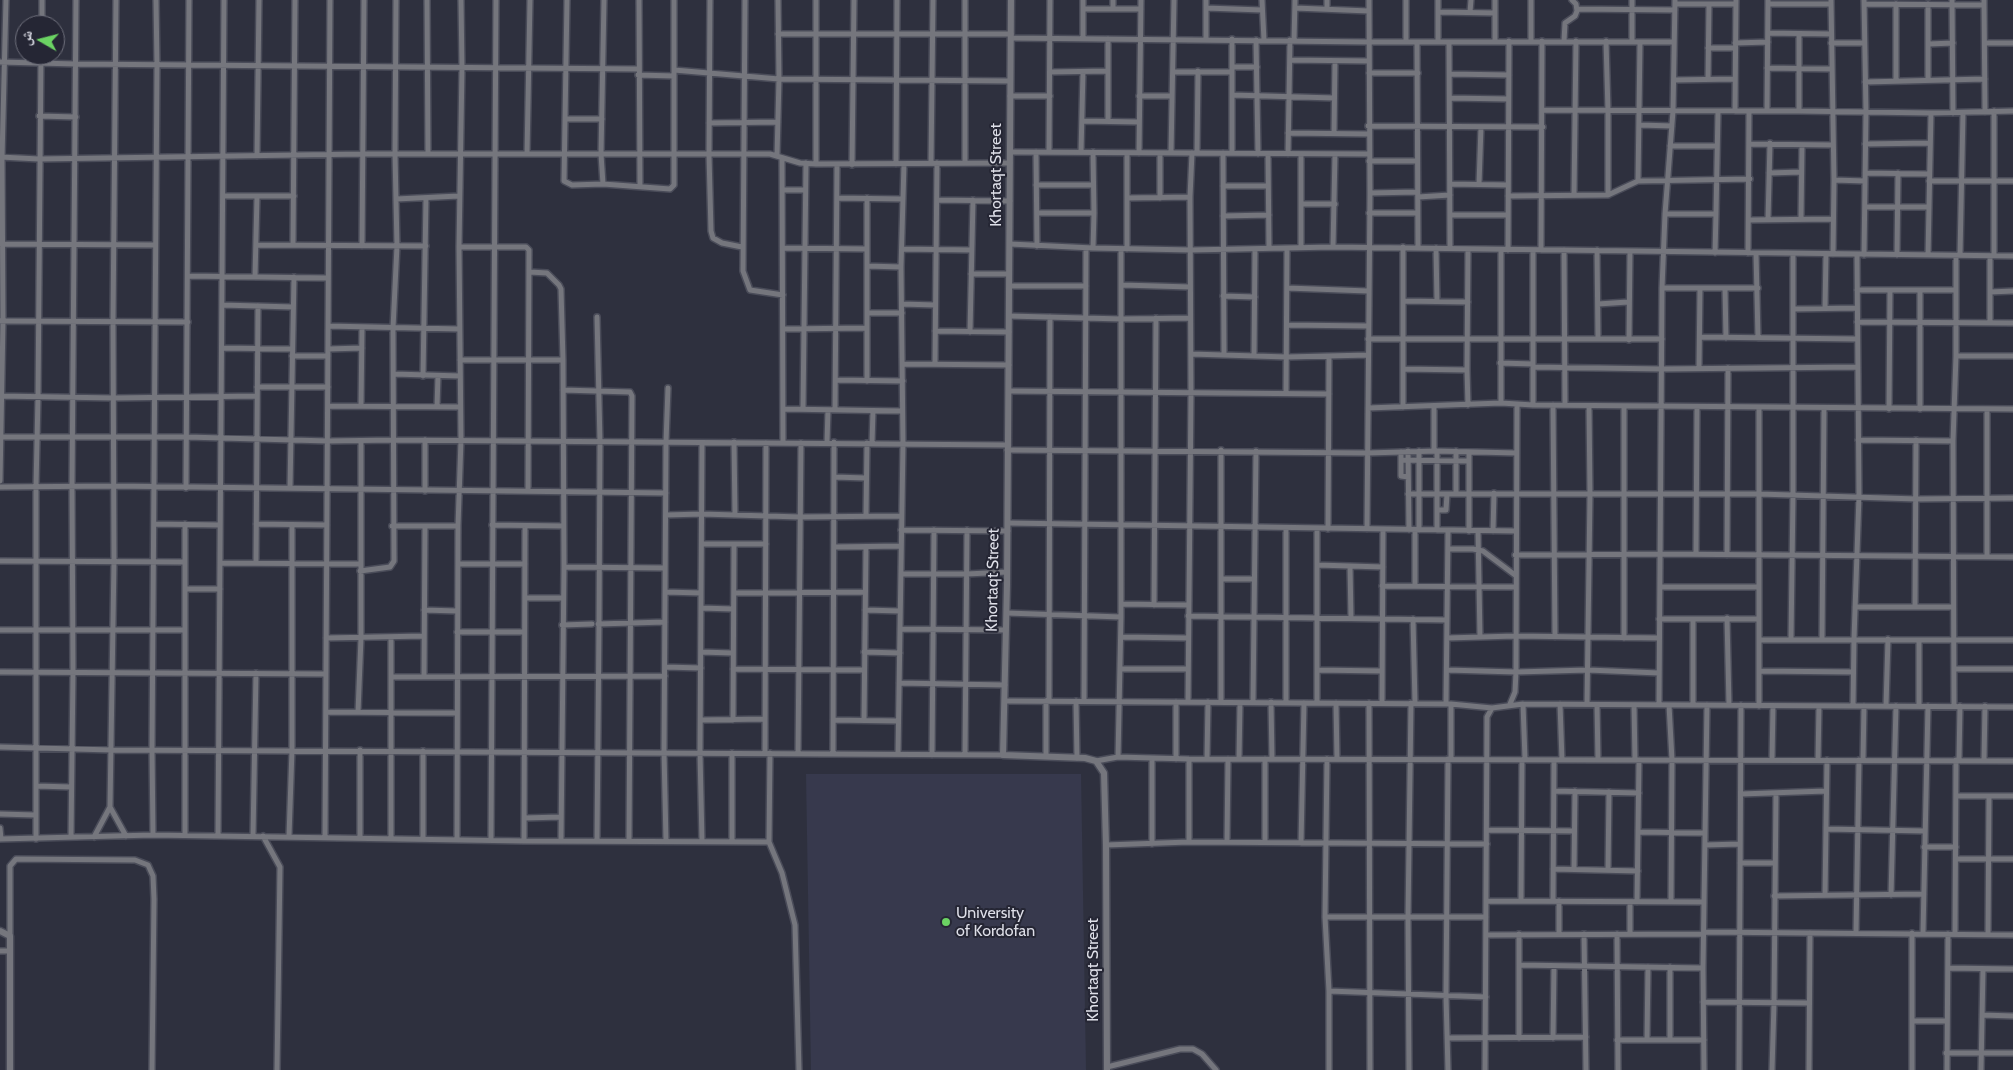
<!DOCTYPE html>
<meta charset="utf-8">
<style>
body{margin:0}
#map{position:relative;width:2013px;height:1070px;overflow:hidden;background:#2e303e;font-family:Cabin,"Noto Naskh Arabic",sans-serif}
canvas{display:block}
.north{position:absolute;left:15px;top:15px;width:50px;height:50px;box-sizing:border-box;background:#252634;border:1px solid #6f707c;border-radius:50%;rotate:278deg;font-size:14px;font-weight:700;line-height:20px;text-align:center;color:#dedfe8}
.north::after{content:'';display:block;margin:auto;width:18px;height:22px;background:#6bd363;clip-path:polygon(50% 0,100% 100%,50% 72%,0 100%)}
</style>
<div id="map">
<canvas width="2013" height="1070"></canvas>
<div class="north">ش</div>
</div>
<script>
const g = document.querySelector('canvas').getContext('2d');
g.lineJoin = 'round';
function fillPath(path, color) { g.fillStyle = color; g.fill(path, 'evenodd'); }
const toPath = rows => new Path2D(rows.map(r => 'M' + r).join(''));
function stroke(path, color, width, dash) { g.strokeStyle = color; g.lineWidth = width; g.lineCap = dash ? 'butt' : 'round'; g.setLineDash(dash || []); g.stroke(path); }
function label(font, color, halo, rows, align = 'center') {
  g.font = font + ' Cabin,sans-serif'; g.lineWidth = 4; g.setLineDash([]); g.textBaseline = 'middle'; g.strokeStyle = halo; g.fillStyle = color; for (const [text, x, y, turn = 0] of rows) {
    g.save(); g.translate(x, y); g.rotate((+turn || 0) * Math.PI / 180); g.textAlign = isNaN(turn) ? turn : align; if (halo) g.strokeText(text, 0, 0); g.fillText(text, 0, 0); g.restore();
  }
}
const built = toPath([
 [806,774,1081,774,1086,1070,811,1070]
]);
const minor = toPath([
 [427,0,428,154],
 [567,0,564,181,572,185,603,184,670,189,674,185,674,0],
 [639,0,640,186],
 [710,0,709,155,711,231,713,238,722,243,742,247],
 [745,0,743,271,750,290,783,295],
 [816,0,816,164],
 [1262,0,1264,40],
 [1327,0,1327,9],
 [1831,0,1834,180,1833,254],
 [1952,0,1953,113],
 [1984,0,1985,112],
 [1675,4,1736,4],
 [1768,4,1831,4],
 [1864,4,1984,5],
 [1896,4,1896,81],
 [1206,8,1262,10],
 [1295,8,1369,11],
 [1083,9,1141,9],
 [1113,9,1113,0],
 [1577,9,1675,10],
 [1439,12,1495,13],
 [1470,12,1471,0],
 [42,25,42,0],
 [1768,33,1831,34],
 [778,34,1011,34],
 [1011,38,1369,42,1674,42],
 [1083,39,1083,0],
 [1206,39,1206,0],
 [1256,40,1258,154],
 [1294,41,1295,0],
 [1495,41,1495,0],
 [1531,41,1531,0],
 [1564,41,1565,23,1575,16,1577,11,1576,4,1572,0],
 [1606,41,1608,111,1608,195],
 [1406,42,1406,0],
 [1417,42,1418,247],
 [1438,42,1438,0],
 [1449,42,1450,248],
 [1632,42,1632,0],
 [1735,43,1768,42],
 [1831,43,1864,43],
 [1985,43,2013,43],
 [1929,44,1953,43],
 [1708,48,1735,48],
 [1290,60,1369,61],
 [0,62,76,64,638,69],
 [1232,67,1257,67],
 [1767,68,1832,69],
 [674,70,779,79,1010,81],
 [1050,72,1108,71],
 [1173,72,1232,72],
 [1369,73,1418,73],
 [1450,74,1509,75],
 [638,75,674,76],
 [1708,79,1709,4],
 [1674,80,1735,79],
 [1928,80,1928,4],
 [1865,82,1985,79],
 [1232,95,1334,98],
 [1010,96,1050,96],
 [1139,96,1172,96],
 [1450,98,1508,99],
 [1543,110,1799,111,1931,113,2013,111],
 [1735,111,1736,0],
 [1767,111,1768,0],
 [1799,111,1799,34],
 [1994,111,1994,255],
 [39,116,76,117],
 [565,119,602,119],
 [1082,121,1139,122],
 [1108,121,1108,39],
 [709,123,778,122],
 [1640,125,1672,126],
 [1368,126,1543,127],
 [1288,133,1368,134],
 [1334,133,1335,61],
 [1750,144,1833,145],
 [1865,144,1930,143],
 [1670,146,1717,146],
 [1010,152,1369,154],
 [1036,152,1037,246],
 [1049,152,1050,0],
 [1081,152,1083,72],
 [1127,153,1127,249],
 [1139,153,1141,0],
 [1171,153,1174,0],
 [1197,153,1198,71],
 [1223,153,1224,355],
 [1232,153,1232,39],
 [527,154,530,0],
 [1268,154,1269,248],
 [1288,154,1290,40],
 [257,156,259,0],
 [777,156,779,79,778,0],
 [0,157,39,159,362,154,770,154,800,163,816,164,1010,163],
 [782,158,783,442],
 [1369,161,1417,161],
 [931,163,933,0],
 [965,163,965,0],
 [896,164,897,0],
 [852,165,854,0],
 [1769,173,1801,172],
 [1865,173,1929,174],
 [1834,180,1865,181],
 [1638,181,1640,42],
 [1929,181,2013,181],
 [603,184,601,154,604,0],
 [1450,184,1508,185],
 [1479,184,1481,127],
 [1036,185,1093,185],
 [1223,186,1268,186],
 [783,190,804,190],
 [1370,193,1417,192],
 [1574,194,1576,41],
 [223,196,294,196],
 [1508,196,1608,195,1638,181,1750,179],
 [1418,197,1450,195],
 [837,198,903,199],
 [1127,198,1190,197],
 [1160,198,1160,153],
 [396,199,459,196],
 [937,200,1010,201],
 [1301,204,1335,204],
 [1865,207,1929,207],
 [1037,213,1094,213],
 [1369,213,1417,213],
 [1665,214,1716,214,1718,111],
 [1450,215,1508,215],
 [1223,216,1269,215],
 [1801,218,1802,145],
 [1768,219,1770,143],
 [1750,220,1833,219],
 [1,244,155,245],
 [1010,244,1093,248,1191,250,1333,247,2013,256],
 [256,245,426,246],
 [293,245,295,0],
 [362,246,364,0],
 [459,247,526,247,529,250,528,491],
 [1301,247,1301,154],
 [1333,247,1335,154],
 [784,248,867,249],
 [1093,248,1094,213,1093,152],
 [1436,248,1437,301],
 [902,249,971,250],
 [1468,249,1467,370,1468,405],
 [1508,250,1509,41],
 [1541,250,1542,41],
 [1564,250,1565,405],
 [1597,250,1598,339],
 [1715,253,1716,214],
 [1748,253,1749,111],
 [1756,253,1758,338],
 [1864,255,1866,112,1864,0],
 [1897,255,1898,173],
 [1928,255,1931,113],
 [1960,255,1963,113],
 [867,266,901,267],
 [530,272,547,273,559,285,561,289,563,360,564,567,561,841],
 [971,274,1009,274],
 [188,276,328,278],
 [255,277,257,197],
 [1122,285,1190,287],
 [1010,286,1086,286],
 [1287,288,1368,291],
 [1662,288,1758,288],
 [1725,289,1726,338],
 [1857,290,1955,290],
 [1920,290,1920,409],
 [1990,292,2013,291],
 [1223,296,1255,297],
 [1404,301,1468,302],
 [902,304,935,305],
 [1598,304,1628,302],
 [222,305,293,307],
 [1825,308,1826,254],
 [1793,309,1857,308],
 [867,313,902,313],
 [1009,316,1122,319,1190,318],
 [0,321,188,322],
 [1857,322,2013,323],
 [1990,323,1990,256],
 [1287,325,1368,326],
 [328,326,459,329],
 [783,329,867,328],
 [935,331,1009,332],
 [970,332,973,200],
 [1700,337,1857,339],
 [1368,339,1662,339],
 [1629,340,1630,251],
 [222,348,292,349],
 [328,349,362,348],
 [1191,354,1287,357,1368,355],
 [292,356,328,356],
 [1254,356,1255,249],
 [1956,356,2013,356],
 [460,360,563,360],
 [935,363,937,163],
 [1500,363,1533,364],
 [903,364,1009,365],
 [1533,367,1662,369,1858,367],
 [1699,368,1700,288],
 [1404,369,1467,370],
 [394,374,460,376],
 [423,376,426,198],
 [836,380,903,381],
 [867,381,867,198],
 [257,387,328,387],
 [563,390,630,392,632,396,629,840],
 [1009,391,1329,394],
 [1286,393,1287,248],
 [0,396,114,398,256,396],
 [1501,403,1501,250],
 [1533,405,1533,250],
 [1553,405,1555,637],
 [328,406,460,407],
 [361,406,362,328],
 [1434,406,1434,451],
 [437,407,438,376],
 [1403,407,1403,247],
 [1368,408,1501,403,1533,405,2013,409],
 [784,409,902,411],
 [803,409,806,163],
 [1889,409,1890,290],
 [835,410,837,165],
 [0,437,187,437,328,441,393,440,1008,445],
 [1858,440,1953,441],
 [734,442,735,515],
 [827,442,828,410],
 [872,443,873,411],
 [1007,450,1367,453,1437,451,1516,453],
 [1221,450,1221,702],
 [1408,451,1409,530],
 [1456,451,1456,494],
 [1401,452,1401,476,1408,477],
 [1469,452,1469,531],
 [1401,460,1468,461],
 [834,477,866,478],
 [0,481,3,321,2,158,6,0],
 [0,487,114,486,666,493],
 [186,488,189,0],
 [290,488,294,277],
 [425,491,425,440],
 [1408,494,1759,494,1917,499,2013,498],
 [1438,510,1446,510,1447,494],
 [666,515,702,514,800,517,901,516],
 [866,516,867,443],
 [1008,523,1516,531],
 [154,524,220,525],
 [256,524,327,525],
 [492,525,563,526],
 [392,526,458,526],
 [1328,529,1329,356],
 [1367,529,1370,193,1369,0],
 [901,530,1008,531],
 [1415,530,1415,586],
 [1419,530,1419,451],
 [1437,530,1437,451],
 [1478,531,1480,637],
 [1493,531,1494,493],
 [702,544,766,544],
 [834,547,901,546],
 [1448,549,1473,549,1483,551,1515,575],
 [1696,554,1697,407],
 [1515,555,1660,554,2013,557],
 [1727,555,1728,368],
 [1987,557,1987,409],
 [0,561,185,562],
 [220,563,360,564],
 [256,563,258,306],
 [458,564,525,564],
 [1317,565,1383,567],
 [1350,566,1351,618],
 [564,567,665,568],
 [360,571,390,567,394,561,393,328,397,246,395,154,396,0],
 [901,574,967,574,1007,572],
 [1222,579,1254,579],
 [1382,586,1515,587],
 [1660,587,1759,587],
 [185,589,220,589],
 [665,592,701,593],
 [734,593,865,592],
 [525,598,563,598],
 [1121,604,1188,605],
 [1154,605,1156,318],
 [1855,607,1953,607],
 [1915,607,1916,440],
 [701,608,733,609],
 [424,610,457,611],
 [865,610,900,611],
 [1007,613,1121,617],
 [1188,616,1447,620],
 [1727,618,1729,705],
 [1413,619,1415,703],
 [1659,619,1759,619],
 [1693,619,1693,705],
 [598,624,665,622],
 [562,625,592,624],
 [900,629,1006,630],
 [0,630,184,630],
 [457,632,524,632],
 [391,637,391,838],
 [1121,637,1188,638],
 [326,638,424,636],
 [1447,638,1515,636,1659,638],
 [1624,638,1624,406],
 [1791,639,1793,495,1793,254],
 [1822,639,1824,408],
 [1759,640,2013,640],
 [701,652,732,653],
 [864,652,900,653],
 [665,667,701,668],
 [733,669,864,670],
 [1121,669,1188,669],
 [1954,669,2013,669],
 [1317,670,1382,671],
 [1447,670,1516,672,1588,670,1659,673],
 [1760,671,1853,672],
 [0,672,326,674],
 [391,677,665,676],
 [424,677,425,526],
 [899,683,1005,685],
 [1005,701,1451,704,1492,708,1523,704,2013,707],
 [1049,701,1050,317],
 [1076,701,1077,758],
 [1084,701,1086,248],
 [1188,702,1191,394,1190,197,1192,153],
 [1253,702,1256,451],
 [1271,702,1272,759],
 [1286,702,1286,528],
 [1317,703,1317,528],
 [1336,703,1337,759],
 [1369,703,1370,1070],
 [1382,703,1383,529],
 [1446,704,1448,530],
 [1510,704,1515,692,1516,672,1517,404],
 [1523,704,1525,759],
 [1560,704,1562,760],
 [1587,704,1590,494,1589,406],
 [1597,705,1598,760],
 [1634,705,1635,760],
 [1659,705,1662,288,1665,214,1673,111,1675,0],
 [1669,705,1672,760,1671,902],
 [1759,706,1759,407],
 [1853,706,1854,639,1859,496,1857,255],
 [1886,706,1888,639],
 [1919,706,1919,640],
 [1954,706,1953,441,1956,356,1956,256],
 [326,712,457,713],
 [358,712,361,638,361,441],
 [701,720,765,719],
 [733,720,734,544],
 [833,720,898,721],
 [864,720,866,547],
 [0,747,112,750,1003,755],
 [732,753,732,841],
 [765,753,766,443],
 [770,753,769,842,782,873,795,925,799,1070],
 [798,754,801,443],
 [833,754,834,442],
 [898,754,903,444,901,267,904,164],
 [932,755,934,530],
 [965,755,967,530],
 [1046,756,1046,701],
 [1118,757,1121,617,1121,249],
 [1176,759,1176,702],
 [1207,759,1208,702],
 [1239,759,1240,703],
 [1327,759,1325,917,1329,991,1329,1070],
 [1451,759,1451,704],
 [1772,760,1773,706],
 [1818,760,1819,706],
 [1863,760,1864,706],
 [1959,760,1960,706],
 [1984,760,1985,706],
 [1096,761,1118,757,1189,759,2013,761],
 [36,786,71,787],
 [1554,791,1639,793],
 [1741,794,1826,791],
 [1956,796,2013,796],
 [110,807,126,836],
 [0,814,35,815],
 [524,818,561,817],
 [0,828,1,839],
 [1826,829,1925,831],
 [1487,830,1574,831],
 [1638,832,1705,833],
 [153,835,152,750,157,65,156,0],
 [185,835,185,524],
 [218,836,224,0],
 [253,836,256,673],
 [263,836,280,867,277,1070],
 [289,836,292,750,292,525],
 [71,837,73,672,72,487,76,0],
 [94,837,110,807,114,561,113,322,116,0],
 [325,837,330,0],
 [360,837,360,750],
 [0,839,153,835,524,841,769,842],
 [36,839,36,487,38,397,41,55],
 [423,839,423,751],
 [457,839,458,526,461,440,459,247,462,68,461,0],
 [491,840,496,0],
 [524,841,525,526],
 [597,841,599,624,600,442,597,317],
 [666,841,664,752,666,442,668,388],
 [702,841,700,753,702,443],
 [1189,842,1189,759],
 [1227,842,1228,759],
 [1265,842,1265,759],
 [1301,843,1304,703],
 [1152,844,1152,759],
 [1106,845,1189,842,1487,844],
 [1705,845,1740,844],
 [1924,847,1956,847],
 [1956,859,2013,859],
 [1740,863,1775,863],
 [1553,869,1638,871],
 [1574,869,1575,791],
 [1608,870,1609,792],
 [1825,895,1827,760],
 [1891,895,1896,706],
 [1774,896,1924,894],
 [1486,901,1704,902],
 [1521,901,1522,760],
 [1553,901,1554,760],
 [1630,902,1630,934],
 [1637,902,1639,760],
 [1325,917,1486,917],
 [1704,932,2013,935],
 [1856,933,1859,760],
 [1923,933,1928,706],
 [1559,934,1559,901],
 [1584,934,1586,1070],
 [1617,934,1618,1070],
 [1955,934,1956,760],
 [1988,934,1989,796],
 [1486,935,1704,934],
 [10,936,10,866,16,859,135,860,148,865,153,876,154,899,152,1070],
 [0,951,10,951],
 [1519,965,1703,968],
 [1948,968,2013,969],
 [1329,991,1486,997],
 [1703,1002,1809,1003],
 [1982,1015,2013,1016],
 [1912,1021,1947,1021],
 [1447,1038,1586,1037],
 [1519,1038,1519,934],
 [1553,1038,1554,966],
 [1617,1040,1704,1040],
 [1647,1040,1648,967],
 [1670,1040,1670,967],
 [1946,1053,2013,1053],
 [1107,1067,1180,1049,1193,1049,1202,1054,1216,1070],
 [1409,1070,1408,917,1411,703],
 [1448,1070,1446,996,1448,759],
 [1485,1070,1487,717,1492,708],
 [1704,1070,1703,968,1707,705],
 [1739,1070,1741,705],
 [1772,1070,1774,1003,1776,793],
 [1809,1070,1810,933],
 [1912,1070,1912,933],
 [1947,1070,1948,934],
 [1981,1070,1983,969]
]);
const tertiary = toPath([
 [1011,0,1007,585,1003,755,1085,758,1096,761,1104,773,1106,845,1107,1070],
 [0,931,10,936,10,1070]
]);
const markers = [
 [946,922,5,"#6bd363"]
];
const streetNames = [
 ["Khortaqt Street",996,175,-90],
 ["Khortaqt Street",993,580,-89],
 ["Khortaqt Street",1093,970,-90]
];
const poiNames = [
 ["University",956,913],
 ["of Kordofan",956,931]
];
fillPath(built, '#37394d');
stroke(minor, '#4a4c59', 8);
stroke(tertiary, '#4a4c59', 9);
stroke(minor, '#75767d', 5);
stroke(tertiary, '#75767d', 6);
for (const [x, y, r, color] of markers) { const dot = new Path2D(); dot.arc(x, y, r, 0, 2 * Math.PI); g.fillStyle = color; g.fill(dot); stroke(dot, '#252634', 2); }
label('16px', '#dedfe8', '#252634', streetNames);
label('16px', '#dedfe8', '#252634', poiNames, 'left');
</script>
